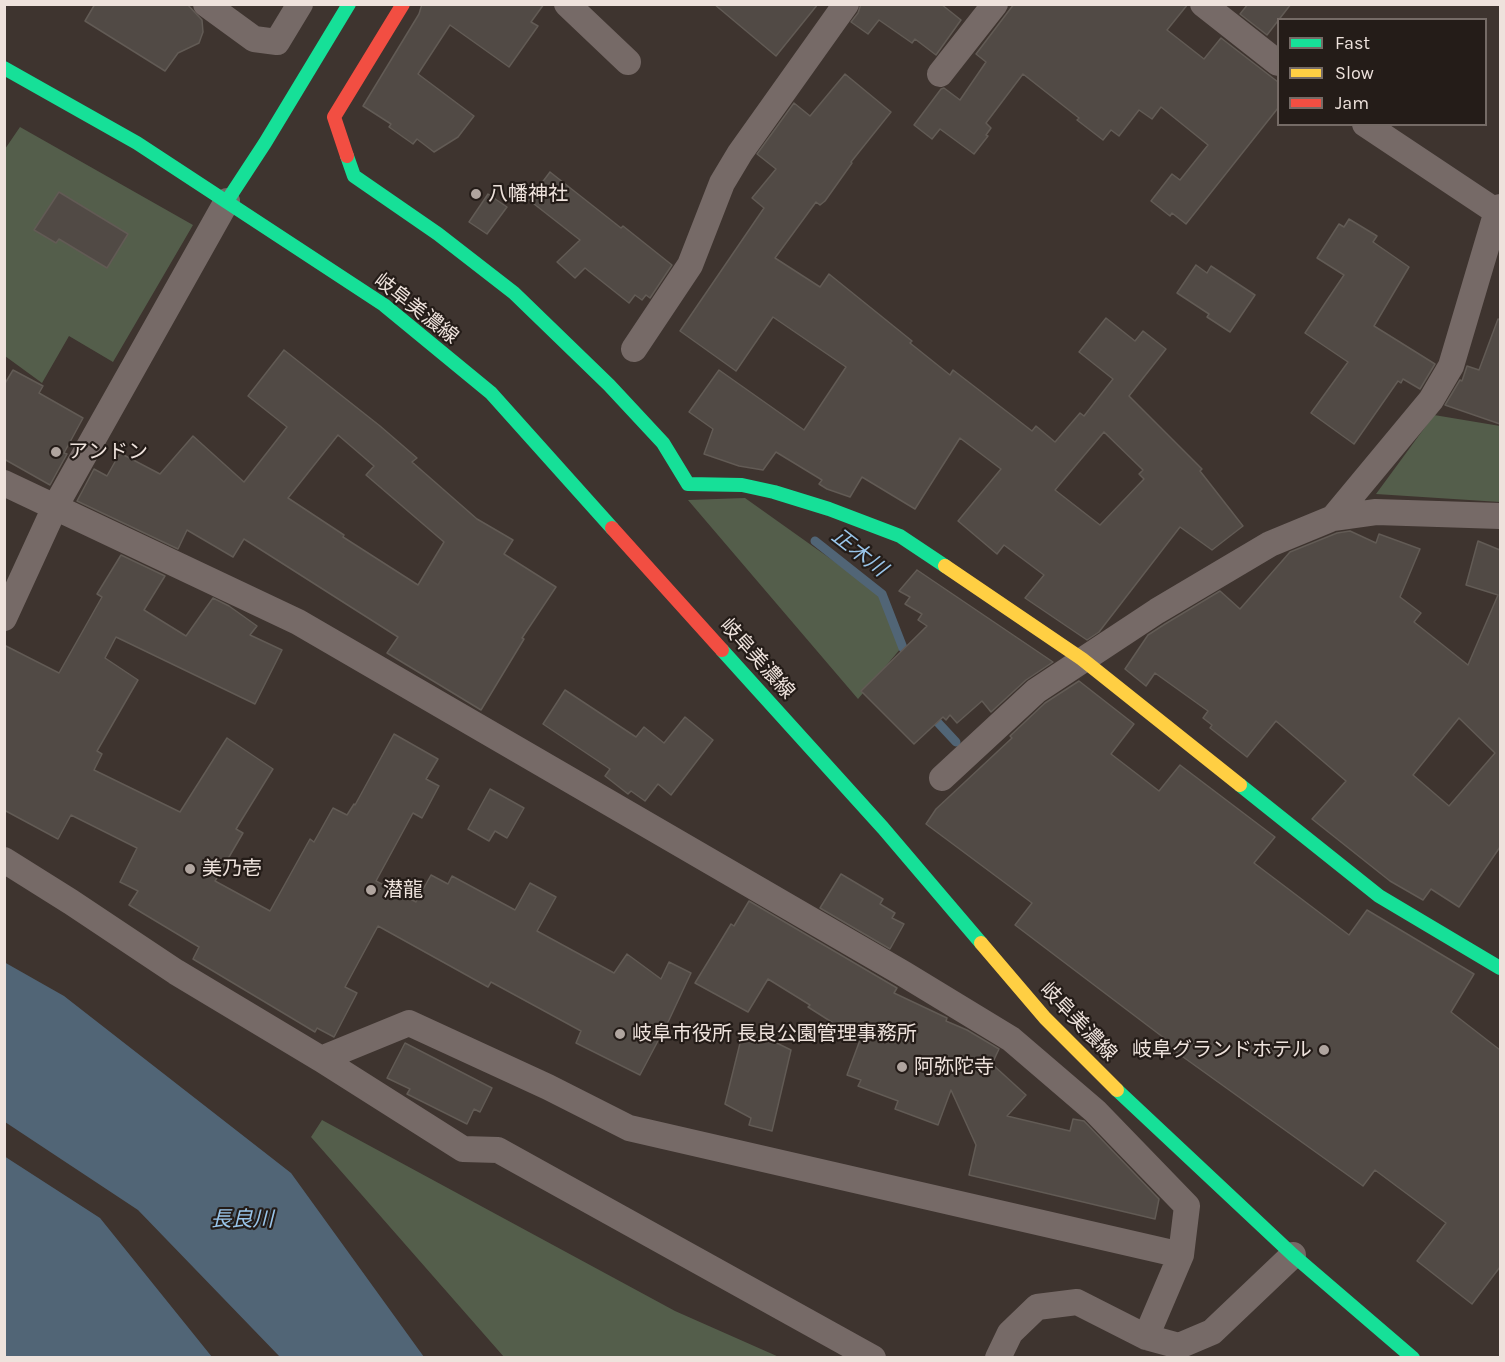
<!DOCTYPE html>
<meta charset="utf-8">
<style>
body{margin:0}
#map{position:relative;width:1505px;height:1362px;overflow:hidden;background:#3e342f;font-family:Karla,sans-serif}
canvas{display:block}
.frame{position:absolute;inset:0;border:6px solid #eee2dc;pointer-events:none}
.legend{position:absolute;left:1277px;top:18px;width:210px;height:108px;box-sizing:border-box;background:#241c18;border:2px solid #756b66;margin:0;padding:8px 10px;list-style:none;font-size:18px;color:#eee2dc}
.legend li{display:flex;align-items:center;gap:12px;height:30px}
.legend b{width:30px;border:2px solid #756b66}
</style>
<div id="map">
<canvas width="1505" height="1362"></canvas>
<div class="frame"></div>
<ul class="legend">
<li><b style="height:8px;background:#16e098"></b>Fast</li>
<li><b style="height:8px;background:#ffcf43"></b>Slow</li>
<li><b style="height:8px;background:#f24e42"></b>Jam</li>
</ul>
</div>
<script>
const g = document.querySelector('canvas').getContext('2d');
g.lineJoin = 'round';
function fillPath(path, color) { g.fillStyle = color; g.fill(path, 'evenodd'); }
const toPath = rows => new Path2D(rows.map(r => 'M' + r).join(''));
function stroke(path, color, width, dash) { g.strokeStyle = color; g.lineWidth = width; g.lineCap = dash ? 'butt' : 'round'; g.setLineDash(dash || []); g.stroke(path); }
function label(font, color, halo, rows, align = 'center') {
  g.font = font + ' Karla,"Noto Sans JP",sans-serif'; g.lineWidth = 4.5; g.setLineDash([]); g.textBaseline = 'middle'; g.strokeStyle = halo; g.fillStyle = color; for (const [text, x, y, turn = 0] of rows) {
    g.save(); g.translate(x, y); g.rotate((+turn || 0) * Math.PI / 180); g.textAlign = isNaN(turn) ? turn : align; if (halo) g.strokeText(text, 0, 0); g.fillText(text, 0, 0); g.restore();
  }
}
const green = toPath([
 [20,127,193,225,113,362,69,336,42,383,5,356,5,149],
 [1434,415,1500,426,1500,502,1376,494],
 [745,498,880,594,901,648,858,699,688,500],
 [322,1120,675,1311,779,1357,504,1357,311,1137]
]);
const water = toPath([
 [4,962,64,996,291,1173,424,1357,280,1357,138,1210,5,1122],
 [4,1156,100,1218,212,1357,5,1357]
]);
const stream = toPath([
 [815,541,882,594,903,648,910,658],
 [929,713,956,742]
]);
const building = toPath([
 [95,4,187,4,202,20,203,32,199,43,178,53,165,71,85,21,95,4],
 [422,4,544,4,531,22,538,26,509,67,450,25,418,74,474,116,458,137,434,152,417,139,413,144,389,127,391,124,363,106,419,14,422,4],
 [714,4,818,4,776,56,714,4],
 [861,4,941,4,961,20,936,55,915,39,912,43,879,20,868,34,851,22,858,13,861,4],
 [1014,4,1188,4,1167,30,1204,59,1221,38,1278,82,1278,108,1186,224,1172,213,1170,216,1151,201,1172,174,1180,180,1208,145,1161,107,1152,119,1139,110,1119,136,1111,130,1103,140,1077,120,1079,118,1023,74,986,123,991,128,986,135,988,136,974,154,940,129,932,139,914,125,941,89,944,88,960,100,986,62,976,54,1014,4],
 [1248,4,1291,4,1267,35,1240,14,1248,4],
 [845,74,891,112,851,162,852,163,825,201,820,205,816,202,775,258,820,287,829,274,912,341,910,343,950,375,953,370,1032,431,1036,426,1055,442,1080,413,1084,416,1113,379,1079,352,1106,318,1135,341,1143,331,1166,349,1129,396,1202,469,1200,471,1243,526,1212,550,1180,527,1099,632,1087,640,1025,598,1044,575,1004,545,997,554,958,521,1001,469,960,438,915,509,862,477,850,497,827,489,819,484,822,480,776,452,763,470,739,466,704,454,713,429,689,412,719,370,804,430,846,367,773,317,736,371,680,331,764,208,752,198,776,169,757,154,794,103,810,116,845,74],
 [1104,432,1143,470,1139,474,1144,479,1100,525,1055,490,1104,432],
 [550,172,621,228,623,226,672,265,650,298,646,295,642,300,635,295,629,303,585,268,575,278,557,262,580,240,529,200,550,172],
 [59,192,128,234,107,268,59,239,56,243,34,230,59,192],
 [488,194,507,207,487,234,469,222,488,194],
 [1349,219,1377,236,1373,242,1409,267,1374,326,1435,364,1420,389,1403,379,1401,383,1398,381,1354,444,1311,413,1348,362,1305,333,1344,275,1317,258,1339,224,1344,227,1349,219],
 [1196,265,1207,273,1211,266,1255,295,1230,332,1207,317,1209,314,1177,293,1196,265],
 [1498,319,1500,320,1500,424,1445,405,1460,380,1462,381,1467,366,1479,370,1498,319],
 [284,350,380,426,417,458,412,462,477,519,513,540,504,554,556,587,522,638,524,639,481,710,387,653,398,637,244,539,233,557,187,530,178,549,77,501,94,469,107,476,120,453,160,474,193,436,244,482,287,427,248,396,284,350],
 [338,435,374,466,366,475,444,542,418,585,343,537,344,535,288,498,338,435],
 [13,370,43,386,39,393,83,418,64,453,67,454,50,485,4,459,4,385,13,370],
 [1350,531,1376,543,1379,534,1420,549,1400,597,1421,613,1414,622,1468,665,1498,595,1466,585,1478,541,1500,550,1500,847,1459,907,1431,889,1423,900,1390,881,1312,819,1346,781,1276,721,1247,757,1210,728,1212,725,1203,718,1208,711,1155,673,1146,686,1125,669,1148,635,1165,624,1220,591,1240,609,1290,552,1337,533,1350,531],
 [1459,718,1495,753,1449,806,1413,775,1459,718],
 [121,555,165,576,144,610,186,636,213,598,229,606,257,626,250,635,282,650,255,704,116,637,105,658,138,680,97,751,102,754,94,770,180,812,227,738,273,769,236,829,243,833,215,881,270,911,310,839,314,842,333,808,347,815,354,804,355,805,394,734,438,759,426,779,439,786,422,818,413,813,376,881,416,902,431,875,448,884,452,876,515,910,530,883,556,897,537,931,614,973,627,954,661,979,669,962,691,973,669,1020,640,1075,576,1043,581,1031,491,982,488,987,378,926,345,987,357,993,334,1037,317,1028,315,1032,193,959,199,947,129,905,138,891,120,882,137,848,71,815,58,839,4,810,4,645,59,673,102,597,97,594,121,555],
 [917,570,1053,662,1026,680,991,712,982,701,957,723,950,715,946,720,943,717,914,744,861,691,927,626,918,620,922,614,905,604,910,597,899,591,917,570],
 [1079,681,1134,724,1111,754,1159,791,1180,765,1275,837,1254,863,1349,935,1367,910,1474,974,1451,1012,1500,1050,1500,1267,1472,1304,1417,1261,1446,1223,1375,1170,1363,1186,1165,1044,1168,1041,1015,925,1032,903,926,824,936,809,1012,738,1010,736,1045,703,1079,681],
 [565,690,636,737,644,727,664,743,685,717,713,740,671,795,658,784,645,801,631,791,628,794,605,776,610,769,543,724,565,690],
 [490,789,524,808,507,838,495,831,489,841,468,829,490,789],
 [841,874,883,899,880,904,895,913,892,918,904,924,890,949,820,908,841,874],
 [749,901,897,988,894,993,947,1018,946,1021,967,1030,999,1049,992,1064,1026,1095,1007,1116,1070,1131,1073,1119,1084,1121,1159,1199,1155,1219,969,1175,976,1145,951,1090,938,1125,895,1109,898,1101,858,1086,861,1080,847,1075,860,1040,808,1007,810,1005,768,979,748,1012,695,983,731,924,734,926,749,901],
 [744,1027,791,1050,772,1131,749,1125,751,1118,725,1104,744,1027],
 [405,1043,492,1088,480,1112,474,1109,467,1124,407,1094,410,1089,387,1078,405,1043]
]);
const street = toPath([
 [206,4,254,39,277,42,300,4],
 [567,4,628,62],
 [1203,4,1278,63],
 [940,74,995,4],
 [1365,124,1500,214],
 [634,349,690,265,722,183,740,153,846,4],
 [4,483,298,622,904,974,1011,1039,1095,1111,1187,1206,1181,1255,1146,1337],
 [1333,518,1431,400,1451,366,1497,211,1500,207],
 [4,618,55,507,227,201],
 [942,778,1036,691,1157,611,1270,544,1333,518,1376,512,1500,516],
 [4,860,71,902,176,972,321,1059,463,1149,498,1150,873,1358],
 [321,1059,409,1023,548,1087,629,1128,1181,1255],
 [998,1358,1010,1333,1037,1307,1077,1302,1146,1337,1179,1346,1212,1332,1293,1255]
]);
const fast = toPath([
 [4,68,137,143,384,305,491,393,612,528],
 [347,156,354,176,438,234,514,293,609,385,663,443,688,484,742,485,774,492,829,509,900,536,945,566],
 [227,201,265,143,349,4],
 [722,650,883,828,981,943],
 [1240,785,1379,896,1500,968],
 [1117,1090,1293,1255,1413,1358]
]);
const slow = toPath([
 [945,566,1082,659,1240,785],
 [981,943,1045,1018,1117,1090]
]);
const jam = toPath([
 [347,156,334,117,403,4],
 [612,528,722,650]
]);
const markers = [
 [476,194,6,"#b0a59f"],
 [56,452,6,"#b0a59f"],
 [190,869,6,"#b0a59f"],
 [371,890,6,"#b0a59f"],
 [620,1034,6,"#b0a59f"],
 [1324,1050,6,"#b0a59f"],
 [902,1067,6,"#b0a59f"]
];
const poiNames = [
 ["八幡神社",488,194],
 ["アンドン",68,452],
 ["美乃壱",202,869],
 ["潜龍",383,890],
 ["岐阜市役所 長良公園管理事務所",632,1034],
 ["岐阜グランドホテル",1312,1050,"right"],
 ["阿弥陀寺",914,1067]
];
const streetNames = [
 ["岐阜美濃線",416,309,38],
 ["岐阜美濃線",757,659,48],
 ["岐阜美濃線",1078,1022,46]
];
const waterNames = [
 ["正木川",859,553,38],
 ["長良川",242,1220]
];
fillPath(green, '#545e4b');
fillPath(water, '#516576');
stroke(stream, '#516576', 9);
fillPath(building, '#514a45');
stroke(building, '#625b55', 1.5);
stroke(street, '#766a67', 26);
stroke(fast, '#16e098', 14);
stroke(slow, '#ffcf43', 14);
stroke(jam, '#f24e42', 14);
for (const [x, y, r, color] of markers) { const dot = new Path2D(); dot.arc(x, y, r, 0, 2 * Math.PI); g.fillStyle = color; g.fill(dot); stroke(dot, '#241c18', 2); }
label('20px', '#eee2dc', '#241c18', poiNames, 'left');
label('20px', '#eee2dc', '#241c18', streetNames);
label('italic 21px', '#99c5ea', '#241c18', waterNames);
</script>
